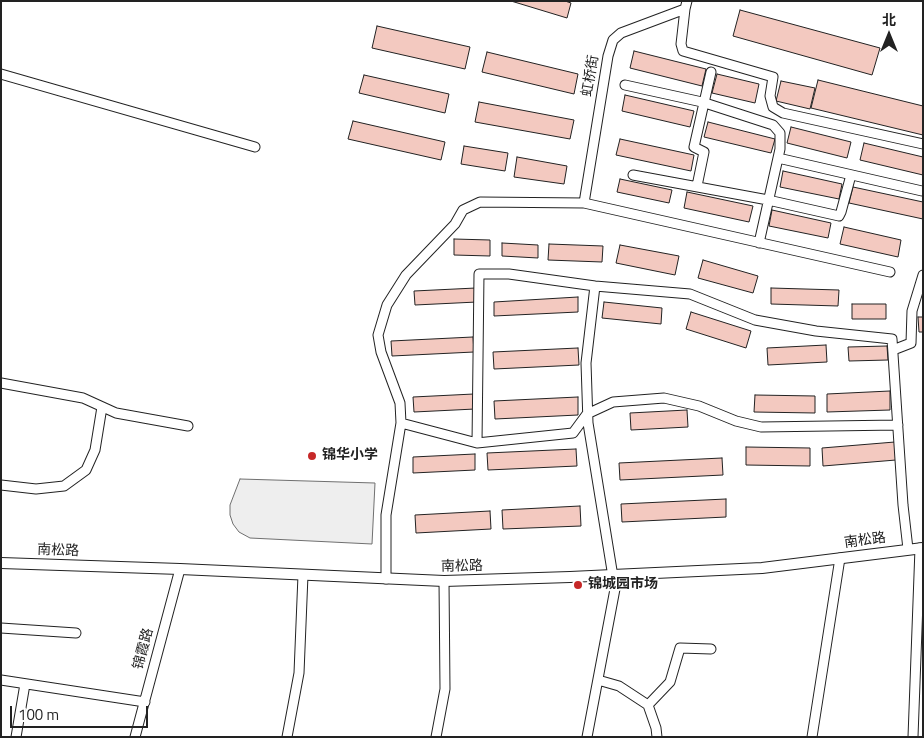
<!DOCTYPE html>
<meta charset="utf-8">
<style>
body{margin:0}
#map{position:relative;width:924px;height:738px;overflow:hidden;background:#fff;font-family:"Titillium Web","Noto Sans SC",sans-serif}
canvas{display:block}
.frame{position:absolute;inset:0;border:2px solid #222;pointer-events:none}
.north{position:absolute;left:864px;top:10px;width:50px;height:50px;-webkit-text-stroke:4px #fff;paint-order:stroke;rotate:0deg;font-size:14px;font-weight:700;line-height:20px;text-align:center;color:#222}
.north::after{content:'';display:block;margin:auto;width:18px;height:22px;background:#222;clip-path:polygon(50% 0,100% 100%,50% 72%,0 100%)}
.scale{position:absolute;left:10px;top:706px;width:138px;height:22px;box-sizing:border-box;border:2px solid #222;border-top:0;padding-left:6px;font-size:15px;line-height:18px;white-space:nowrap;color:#222;-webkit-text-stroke:4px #fff;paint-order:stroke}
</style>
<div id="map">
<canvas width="924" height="738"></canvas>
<div class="frame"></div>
<div class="north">北</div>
<div class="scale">100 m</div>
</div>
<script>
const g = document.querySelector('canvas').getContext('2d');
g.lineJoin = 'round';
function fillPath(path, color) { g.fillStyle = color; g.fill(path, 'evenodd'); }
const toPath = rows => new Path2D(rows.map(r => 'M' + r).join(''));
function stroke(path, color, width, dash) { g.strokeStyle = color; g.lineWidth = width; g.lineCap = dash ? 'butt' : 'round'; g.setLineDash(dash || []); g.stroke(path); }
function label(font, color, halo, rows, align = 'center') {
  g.font = font + ' "Titillium Web","Noto Sans SC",sans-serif'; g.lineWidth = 4; g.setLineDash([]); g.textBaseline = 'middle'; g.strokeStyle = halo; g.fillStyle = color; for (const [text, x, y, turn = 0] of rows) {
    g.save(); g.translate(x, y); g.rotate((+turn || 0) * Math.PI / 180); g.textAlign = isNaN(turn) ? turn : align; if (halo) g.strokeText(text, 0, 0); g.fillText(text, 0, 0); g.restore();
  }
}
const green = toPath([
 [240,479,375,483,372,544,250,538,239,532,233,524,230,515,230,505,240,479]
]);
const building = toPath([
 [511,1,565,1,571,3,567,18,511,1],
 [740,10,880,48,872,75,733,36,740,10],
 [377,26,470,47,465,69,372,48,377,26],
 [634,51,706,69,702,86,630,68,634,51],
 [487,52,578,74,574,94,482,72,487,52],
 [717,74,759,84,755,103,712,93,717,74],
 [364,75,449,94,445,113,359,93,364,75],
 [818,80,923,106,923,135,811,108,818,80],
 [781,81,815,88,810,109,776,101,781,81],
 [625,95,694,111,690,127,622,111,625,95],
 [479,102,574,120,570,139,475,122,479,102],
 [353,121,445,142,441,160,348,139,353,121],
 [708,122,775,139,771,153,704,137,708,122],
 [791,127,851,142,847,158,787,143,791,127],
 [620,139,694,155,691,171,616,155,620,139],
 [864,143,923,157,923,175,860,160,864,143],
 [464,146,508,153,505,171,461,164,464,146],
 [517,157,567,166,564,184,514,177,517,157],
 [783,171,842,184,839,199,780,187,783,171],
 [620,179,672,190,669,203,617,192,620,179],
 [853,187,923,202,923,219,849,203,853,187],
 [687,192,753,206,749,222,684,208,687,192],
 [772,210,831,223,828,238,769,226,772,210],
 [844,227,901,240,898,257,840,244,844,227],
 [454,239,490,240,490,256,454,255,454,239],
 [502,243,538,245,538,258,502,256,502,243],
 [549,244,603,246,602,262,548,260,549,244],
 [620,245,679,256,675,275,616,263,620,245],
 [703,260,758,276,753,293,698,278,703,260],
 [476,288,477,302,415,305,414,291,476,288],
 [771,288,839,290,838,306,771,304,771,288],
 [578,297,578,312,494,316,494,302,578,297],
 [604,302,662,308,661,324,602,318,604,302],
 [852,304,886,304,886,319,852,319,852,304],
 [691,312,751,331,746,348,686,329,691,312],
 [918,317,923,317,923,332,919,332,918,317],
 [473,337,474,352,392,356,391,341,473,337],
 [826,345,827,362,768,365,767,348,826,345],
 [887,346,888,360,849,361,848,347,887,346],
 [578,348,579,365,494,369,493,352,578,348],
 [890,391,890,410,827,412,827,394,890,391],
 [474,394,475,409,414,412,413,397,474,394],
 [755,395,815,396,815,413,754,412,755,395],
 [578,397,578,415,495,419,494,401,578,397],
 [687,410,688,427,631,430,630,413,687,410],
 [895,442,896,460,823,466,822,448,895,442],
 [746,447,810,448,810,466,746,465,746,447],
 [576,449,577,466,488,470,487,453,576,449],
 [475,454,475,470,413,473,413,457,475,454],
 [722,458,723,475,620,480,619,463,722,458],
 [726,499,726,517,622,522,621,504,726,499],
 [580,506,581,526,503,529,502,510,580,506],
 [490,511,491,529,416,533,415,515,490,511]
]);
const minor = toPath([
 [685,9,681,44,683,51,773,77,770,96,773,107,783,113,923,144],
 [1,74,255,147],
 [625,85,702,102,773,125,780,133,780,149,759,243],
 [778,158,922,191],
 [633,175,768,200,839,216,841,212,851,175],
 [697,186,704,152,694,147,711,72],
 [584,203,608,56,613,40,621,33,685,9,687,1],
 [893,350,911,343,912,311,923,275],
 [1,383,83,398,116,413,188,426],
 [401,423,477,443,479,274,509,274,595,286,690,294,755,320,816,331,892,339,903,505,908,549],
 [477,443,573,433,587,414,613,402,664,398,699,406,736,421,761,427,898,425],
 [1,485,36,489,64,486,86,470,95,450,102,407],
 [386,579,386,515,401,423,400,403,381,352,378,335,387,305,406,275,455,224,463,210,480,202,584,203,890,272],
 [1,628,76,633],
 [1,680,145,702],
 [598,680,619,686,648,705,656,728,657,737],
 [648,705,670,682,680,648,711,649],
 [16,737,25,684],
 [135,737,180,569],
 [287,737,299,673,303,575],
 [436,737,445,689,444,581],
 [587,737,615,589,588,423,586,363,595,286],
 [812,737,840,558],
 [913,737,920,548]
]);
const tertiary = toPath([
 [1,563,180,569,444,581,570,577,762,568,923,548]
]);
const markers = [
 [312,456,5,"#c62828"],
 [578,585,5,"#c62828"]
];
const streetNames = [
 ["虹桥街",591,76,-80],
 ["南松路",865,541,-8],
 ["南松路",58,551,2],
 ["南松路",462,567,-1],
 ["锦霞路",144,649,-75]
];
const poiNames = [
 ["锦华小学",322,456],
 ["锦城园市场",588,585]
];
fillPath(green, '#eee');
stroke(green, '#6f6f6f', 1);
fillPath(building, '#f3c9c0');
stroke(building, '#222', 1);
stroke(minor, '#222', 11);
stroke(tertiary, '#222', 12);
stroke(minor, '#fff', 9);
stroke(tertiary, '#fff', 10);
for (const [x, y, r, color] of markers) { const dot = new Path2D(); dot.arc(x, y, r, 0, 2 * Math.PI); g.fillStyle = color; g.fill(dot); stroke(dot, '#fff', 2); }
label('14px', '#222', '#fff', streetNames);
label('bold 14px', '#222', '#fff', poiNames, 'left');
</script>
